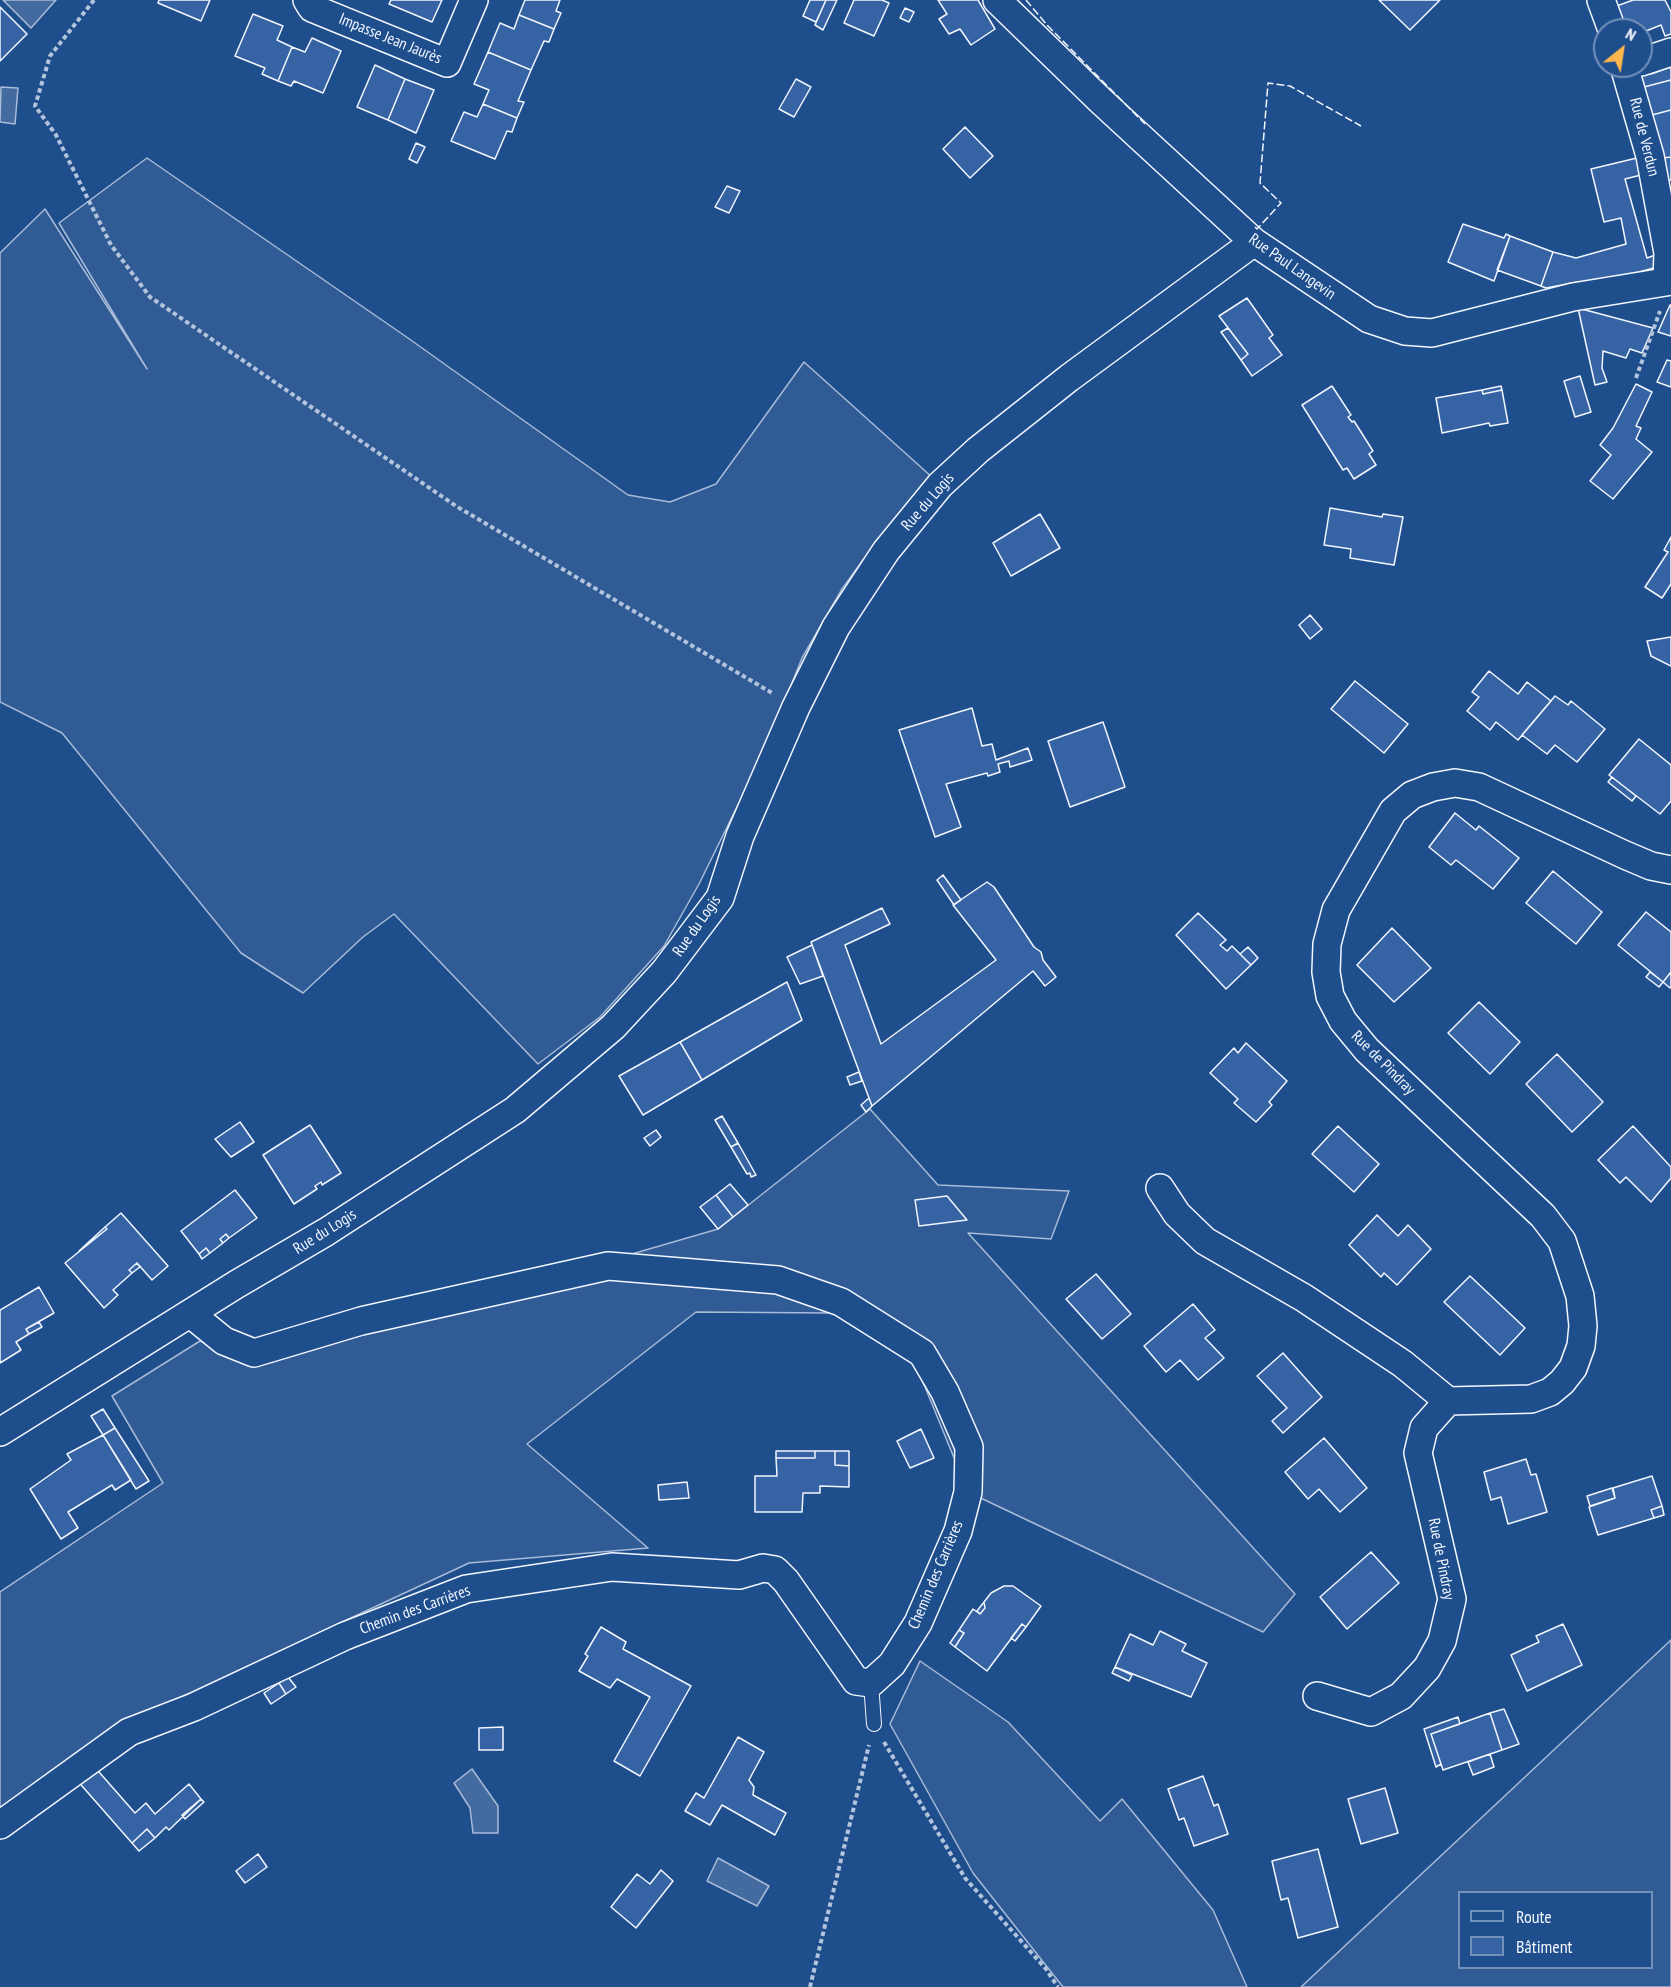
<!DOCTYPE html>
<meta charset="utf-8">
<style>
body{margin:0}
#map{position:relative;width:1671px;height:1987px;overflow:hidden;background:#1f4e8c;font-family:"PT Sans Narrow",sans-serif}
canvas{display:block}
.legend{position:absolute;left:1458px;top:1891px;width:195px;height:78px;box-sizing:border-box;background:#1f4e8c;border:2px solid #7391ba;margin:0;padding:8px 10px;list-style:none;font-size:18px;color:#f2f6ff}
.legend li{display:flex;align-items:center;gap:12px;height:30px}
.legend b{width:30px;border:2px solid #7391ba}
.north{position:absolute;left:1593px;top:18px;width:60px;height:60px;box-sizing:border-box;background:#1f4e8c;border:2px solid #7391ba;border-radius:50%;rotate:30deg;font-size:16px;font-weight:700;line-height:24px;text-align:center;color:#f2f6ff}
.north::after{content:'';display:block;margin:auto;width:21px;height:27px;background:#ffb74d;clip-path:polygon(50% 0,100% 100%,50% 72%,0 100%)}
</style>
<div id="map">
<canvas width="1671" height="1987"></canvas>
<ul class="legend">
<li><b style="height:8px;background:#1f4e8c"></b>Route</li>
<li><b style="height:16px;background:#3563a3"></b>Bâtiment</li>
</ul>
<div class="north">N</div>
</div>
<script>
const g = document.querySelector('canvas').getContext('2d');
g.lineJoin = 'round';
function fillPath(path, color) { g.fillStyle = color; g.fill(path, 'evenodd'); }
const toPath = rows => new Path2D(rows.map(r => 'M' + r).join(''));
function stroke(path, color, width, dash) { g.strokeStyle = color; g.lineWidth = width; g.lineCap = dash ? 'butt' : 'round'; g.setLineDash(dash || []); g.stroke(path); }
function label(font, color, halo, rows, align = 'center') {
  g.font = font + ' "PT Sans Narrow",sans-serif'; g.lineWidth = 4.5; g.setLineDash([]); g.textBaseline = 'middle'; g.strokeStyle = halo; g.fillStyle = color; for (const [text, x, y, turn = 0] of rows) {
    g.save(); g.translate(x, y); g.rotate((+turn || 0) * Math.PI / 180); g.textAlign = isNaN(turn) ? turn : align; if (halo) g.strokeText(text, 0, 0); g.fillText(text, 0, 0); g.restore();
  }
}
const built = toPath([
 [147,158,408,338,628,495,670,502,716,484,804,362,933,478,863,560,842,589,802,658,764,752,699,884,664,946,600,1017,538,1064,394,914,363,937,303,993,241,953,62,733,0,702,0,253,45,209,147,369,59,223,147,158],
 [870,1109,938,1185,1069,1191,1051,1239,968,1233,1295,1594,1263,1632,968,1492,916,1365,833,1313,696,1312,527,1444,648,1548,469,1563,119,1726,0,1809,0,1592,163,1483,112,1396,200,1341,253,1364,718,1229,870,1109],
 [1671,1640,1671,1987,1301,1987,1671,1640],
 [1460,1892,1652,1892,1652,1968,1460,1968,1460,1892],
 [920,1661,1008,1722,1100,1821,1122,1799,1213,1910,1247,1987,1063,1987,973,1873,890,1724,920,1661]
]);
const water = toPath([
 [3,0,56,0,31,28,3,0],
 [1,87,18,88,15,124,0,122,1,87],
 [472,1769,498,1806,498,1833,473,1833,470,1808,454,1783,472,1769],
 [718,1858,769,1886,757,1906,707,1881,718,1858]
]);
const building = toPath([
 [159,0,210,0,201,21,158,3,159,0],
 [391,0,442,0,432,22,389,4,391,0],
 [525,0,560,0,556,11,561,13,554,29,519,15,525,0],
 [810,0,826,0,816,22,803,16,810,0],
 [826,0,837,0,823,30,815,25,826,0],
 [854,0,882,0,889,3,874,36,844,23,854,0],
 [938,0,978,0,995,29,971,45,960,29,949,34,939,19,947,14,938,0],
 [1379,0,1440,0,1410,30,1379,0],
 [1633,0,1665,0,1671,12,1671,34,1665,36,1661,25,1641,33,1641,30,1623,30,1614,7,1633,0],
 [0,7,27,34,0,61,0,7],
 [905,8,914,12,909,22,900,18,905,8],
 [253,14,283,26,277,40,292,47,278,81,262,74,265,68,235,56,253,14],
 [519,15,554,29,549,42,544,41,531,70,488,52,500,23,514,29,519,15],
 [312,38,341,51,323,93,294,81,291,86,278,81,292,47,305,52,312,38],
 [488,52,531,70,518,101,524,102,517,118,483,104,489,90,474,84,488,52],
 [1647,63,1651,74,1671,67,1671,80,1644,87,1638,68,1647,63],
 [375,65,405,79,388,120,357,107,375,65],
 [405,79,434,90,416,133,388,120,405,79],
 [796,79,811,87,794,117,779,109,796,79],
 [1671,80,1671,110,1652,115,1644,87,1671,80],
 [483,104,517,118,512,132,507,131,495,159,451,141,464,112,477,117,483,104],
 [1671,110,1671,157,1663,158,1652,115,1671,110],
 [965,127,993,156,970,178,943,149,965,127],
 [416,143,425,147,417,163,409,159,416,143],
 [1641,157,1645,174,1625,179,1647,258,1661,253,1664,265,1579,289,1578,282,1546,288,1541,286,1553,252,1576,258,1626,244,1621,218,1604,222,1591,169,1641,157],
 [1671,157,1671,180,1666,181,1663,158,1671,157],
 [727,186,740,191,729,213,715,207,727,186],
 [1463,224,1504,238,1506,234,1510,236,1494,281,1448,262,1463,224],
 [1510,236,1553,252,1541,286,1497,270,1510,236],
 [1247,298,1273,335,1269,338,1282,355,1252,376,1241,360,1248,354,1219,316,1247,298],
 [1670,305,1671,305,1671,336,1658,332,1670,305],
 [1578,308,1653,328,1642,353,1630,349,1626,358,1603,351,1602,368,1607,382,1595,385,1578,308],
 [1228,328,1248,354,1241,360,1221,332,1228,328],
 [1667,360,1671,361,1671,387,1657,382,1667,360],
 [1580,376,1591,412,1575,417,1564,381,1580,376],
 [1636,384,1652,392,1636,426,1641,428,1636,439,1652,452,1613,499,1590,481,1611,455,1600,445,1613,428,1636,384],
 [1332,386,1351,415,1348,417,1352,422,1354,421,1373,451,1369,454,1376,465,1354,479,1347,468,1343,470,1302,405,1332,386],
 [1501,386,1502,390,1483,394,1482,390,1501,386],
 [1482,390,1483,394,1502,390,1508,423,1490,426,1489,423,1442,433,1436,398,1482,390],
 [1330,508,1382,517,1383,514,1403,517,1394,565,1350,558,1351,549,1324,545,1330,508],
 [1040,514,1060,548,1011,576,993,543,1040,514],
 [1671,537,1671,584,1662,598,1645,587,1668,552,1664,550,1671,537],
 [1310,615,1322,629,1310,639,1299,625,1310,615],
 [1671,637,1671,666,1651,656,1647,641,1671,637],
 [1489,671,1518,694,1527,682,1551,701,1518,740,1496,722,1490,730,1467,711,1479,697,1472,692,1489,671],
 [1355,681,1408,724,1384,753,1331,709,1355,681],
 [1555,696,1568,705,1571,701,1605,729,1577,762,1555,745,1547,754,1522,735,1555,696],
 [972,708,982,746,992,744,996,760,1028,748,1032,760,1010,767,1009,761,998,764,1000,772,988,776,987,773,946,784,961,827,935,837,899,730,972,708],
 [1103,722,1125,787,1070,807,1048,741,1103,722],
 [1639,739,1671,765,1671,801,1660,814,1609,775,1639,739],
 [1612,777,1636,796,1632,801,1608,782,1612,777],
 [1455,813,1476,830,1479,826,1519,858,1493,889,1456,860,1451,865,1429,847,1455,813],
 [1553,871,1602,912,1576,944,1526,903,1553,871],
 [943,875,961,900,954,905,937,880,943,875],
 [987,882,994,887,1034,947,1041,952,1043,960,1056,977,1045,986,1033,971,872,1106,811,942,882,908,890,924,845,945,881,1044,996,960,953,905,987,882],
 [1646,912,1671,932,1671,972,1663,982,1618,945,1646,912],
 [1198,913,1226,940,1220,945,1227,951,1232,946,1251,965,1226,989,1176,935,1198,913],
 [1392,928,1431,968,1394,1002,1357,965,1392,928],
 [812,945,823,976,800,984,787,957,812,945],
 [1248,947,1258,958,1251,965,1240,954,1248,947],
 [1650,972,1663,982,1659,987,1646,977,1650,972],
 [1671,972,1671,986,1670,988,1663,982,1671,972],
 [787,982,802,1020,702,1080,680,1042,787,982],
 [1479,1002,1520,1042,1490,1074,1448,1033,1479,1002],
 [680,1042,702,1080,643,1115,619,1076,680,1042],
 [1246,1043,1287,1081,1269,1102,1272,1105,1256,1122,1234,1103,1238,1099,1210,1073,1234,1048,1238,1053,1246,1043],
 [1557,1054,1603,1102,1572,1132,1526,1084,1557,1054],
 [859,1072,862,1081,850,1085,847,1077,859,1072],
 [869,1098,872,1106,866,1112,861,1105,869,1098],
 [722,1116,738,1143,731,1147,715,1120,722,1116],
 [240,1122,254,1142,231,1157,215,1139,240,1122],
 [310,1125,341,1173,322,1185,321,1182,315,1186,317,1189,294,1204,263,1155,310,1125],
 [1338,1126,1379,1164,1354,1192,1312,1154,1338,1126],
 [1633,1126,1671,1167,1671,1178,1651,1202,1626,1177,1620,1183,1598,1160,1633,1126],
 [656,1130,661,1137,650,1146,644,1138,656,1130],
 [738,1143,756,1175,751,1177,750,1173,747,1174,731,1147,738,1143],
 [730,1184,748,1205,733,1217,716,1195,730,1184],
 [235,1190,257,1218,229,1238,226,1234,220,1239,223,1243,210,1253,206,1248,199,1254,181,1231,235,1190],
 [716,1195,733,1217,718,1229,700,1207,716,1195],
 [947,1196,967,1220,919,1226,915,1200,947,1196],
 [121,1213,168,1266,152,1280,137,1263,129,1270,132,1273,113,1290,118,1295,104,1308,65,1263,107,1229,105,1227,121,1213],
 [1377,1215,1398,1236,1408,1225,1431,1249,1397,1285,1384,1273,1381,1277,1349,1245,1377,1215],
 [105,1227,107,1229,79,1251,105,1227],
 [226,1234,229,1238,223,1243,220,1239,226,1234],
 [206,1248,210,1253,202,1259,199,1254,206,1248],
 [137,1263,140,1267,132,1273,129,1270,137,1263],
 [1096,1274,1131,1314,1102,1339,1066,1299,1096,1274],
 [1470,1276,1525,1328,1500,1355,1444,1302,1470,1276],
 [39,1287,54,1313,26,1329,29,1334,16,1342,21,1350,0,1363,0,1310,39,1287],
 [1193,1304,1215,1330,1205,1338,1224,1358,1198,1380,1180,1360,1166,1372,1144,1346,1193,1304],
 [39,1322,42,1327,29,1334,26,1329,39,1322],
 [1283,1353,1322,1397,1283,1433,1272,1421,1287,1408,1257,1376,1283,1353],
 [103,1409,115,1428,103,1435,91,1416,103,1409],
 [115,1428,149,1481,136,1489,103,1435,115,1428],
 [921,1429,934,1458,910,1468,897,1441,921,1429],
 [103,1435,131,1480,115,1490,112,1485,68,1512,78,1528,61,1539,30,1489,71,1460,67,1454,103,1435],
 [1324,1438,1367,1488,1340,1512,1319,1489,1308,1499,1285,1472,1324,1438],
 [776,1451,815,1451,815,1458,776,1458,776,1451],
 [815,1451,835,1451,835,1465,849,1466,849,1487,820,1486,820,1493,803,1493,802,1512,755,1512,755,1476,777,1476,776,1458,815,1458,815,1451],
 [835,1451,849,1451,849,1466,835,1465,835,1451],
 [1526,1459,1531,1475,1536,1474,1547,1512,1508,1524,1501,1497,1491,1500,1484,1472,1526,1459],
 [1652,1476,1662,1506,1651,1510,1654,1518,1598,1535,1589,1507,1615,1498,1613,1488,1652,1476],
 [687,1482,689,1498,659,1500,658,1485,687,1482],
 [1612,1488,1615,1498,1590,1506,1587,1496,1612,1488],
 [1662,1506,1664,1515,1654,1518,1651,1510,1662,1506],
 [1371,1552,1399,1583,1347,1629,1320,1597,1371,1552],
 [1004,1586,1013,1586,1041,1606,1026,1627,1022,1624,987,1671,955,1647,964,1633,959,1630,973,1609,980,1614,985,1608,984,1602,991,1593,1004,1586],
 [984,1602,985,1608,980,1614,977,1611,984,1602],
 [1022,1624,1026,1627,1015,1641,1011,1638,1022,1624],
 [1563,1624,1582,1665,1527,1691,1511,1655,1539,1642,1536,1636,1563,1624],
 [601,1627,626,1642,623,1649,691,1686,640,1776,614,1761,650,1697,617,1679,610,1688,579,1671,588,1656,585,1654,601,1627],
 [959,1630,964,1633,955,1647,950,1643,959,1630],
 [1160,1631,1186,1644,1182,1651,1207,1663,1191,1697,1115,1667,1130,1634,1153,1645,1160,1631],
 [1115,1667,1132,1675,1129,1681,1112,1673,1115,1667],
 [288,1677,296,1687,286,1694,279,1683,288,1677],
 [279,1683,286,1694,271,1704,264,1693,279,1683],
 [1504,1709,1519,1744,1502,1750,1490,1713,1504,1709],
 [1490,1713,1502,1750,1443,1770,1431,1734,1490,1713],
 [1458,1717,1460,1724,1431,1734,1441,1764,1436,1767,1424,1729,1458,1717],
 [503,1727,503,1750,479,1750,479,1728,503,1727],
 [738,1737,764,1752,749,1780,754,1787,753,1795,786,1813,775,1835,722,1805,710,1825,685,1811,696,1793,704,1798,738,1737],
 [1490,1754,1494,1767,1473,1775,1468,1762,1490,1754],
 [92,1764,135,1813,146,1803,155,1814,189,1784,201,1799,169,1830,166,1827,155,1838,147,1829,132,1843,75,1778,92,1764],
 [1203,1776,1214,1806,1218,1804,1228,1834,1194,1846,1184,1818,1179,1820,1168,1789,1203,1776],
 [1385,1788,1398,1833,1361,1844,1348,1799,1385,1788],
 [201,1799,204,1802,185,1819,182,1815,201,1799],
 [147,1829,155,1838,139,1851,132,1843,147,1829],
 [1318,1849,1338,1927,1298,1938,1288,1898,1281,1900,1272,1861,1318,1849],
 [258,1854,267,1867,245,1883,236,1871,258,1854],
 [661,1870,673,1881,636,1928,611,1907,637,1874,650,1884,661,1870]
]);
const path = toPath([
 [94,0,50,56,35,106,56,135,111,245,150,297,456,506,772,693],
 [1636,378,1660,311],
 [884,1742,965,1878,1046,1969,1058,1987],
 [810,1987,869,1745]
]);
const lane = toPath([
 [871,1683,874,1724]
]);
const street = toPath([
 [307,0,312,8,447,63,474,0],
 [997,0,1101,101,1254,242,1369,319,1405,331,1432,333,1573,297,1671,281],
 [1601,0,1612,30],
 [1641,62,1671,52],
 [1624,66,1650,156,1668,253,1667,281],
 [1160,1188,1177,1214,1205,1241,1304,1298,1403,1364,1448,1401,1531,1399,1550,1392,1562,1382,1573,1368,1581,1346,1583,1326,1580,1296,1562,1241,1543,1216,1367,1050,1343,1021,1330,996,1326,972,1327,944,1336,910,1393,811,1412,795,1433,787,1455,783,1479,787,1625,855,1651,866,1671,870],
 [0,1432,237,1284,326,1232,515,1110,613,1027,664,972,720,898,740,836,796,707,836,627,886,551,940,485,978,450,1069,378,1254,242],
 [1317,1696,1371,1712,1401,1696,1427,1668,1442,1641,1452,1599,1418,1453,1424,1428,1448,1401],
 [0,1825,129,1732,194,1707,345,1636,466,1589,612,1567,739,1575,763,1568,775,1570,786,1581,856,1681,871,1683,892,1664,918,1623,958,1531,968,1492,969,1447,945,1392,922,1353,841,1302,778,1280,608,1266,361,1321,254,1353,224,1341,192,1315]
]);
const fence = toPath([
 [1026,0,1047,25,1145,124],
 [1255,227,1257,229,1281,203,1260,183,1268,83,1290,86,1361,126]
]);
const streetNames = [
 ["Impasse Jean Jaurès",390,39,22],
 ["Rue de Verdun",1644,137,76],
 ["Rue Paul Langevin",1292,267,35],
 ["Rue du Logis",928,502,-49],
 ["Rue du Logis",697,926,-55],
 ["Rue de Pindray",1383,1063,45],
 ["Rue du Logis",325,1232,-32],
 ["Rue de Pindray",1441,1559,79],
 ["Chemin des Carrières",936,1575,-67],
 ["Chemin des Carrières",415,1610,-20]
];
fillPath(built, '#305b95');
stroke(built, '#a8bbd7', 1.5);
fillPath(water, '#446ba0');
stroke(water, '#a8bbd7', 1.5);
fillPath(building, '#3563a3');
stroke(building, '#f2f6ff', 1.5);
stroke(lane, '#f2f6ff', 16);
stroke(street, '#f2f6ff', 30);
stroke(path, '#b3c4dc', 4, [4.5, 3]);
stroke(lane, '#1f4e8c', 14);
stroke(street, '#1f4e8c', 27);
stroke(fence, '#f2f6ff', 1.5, [8, 3]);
label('16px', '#f2f6ff', '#1f4e8c', streetNames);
</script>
